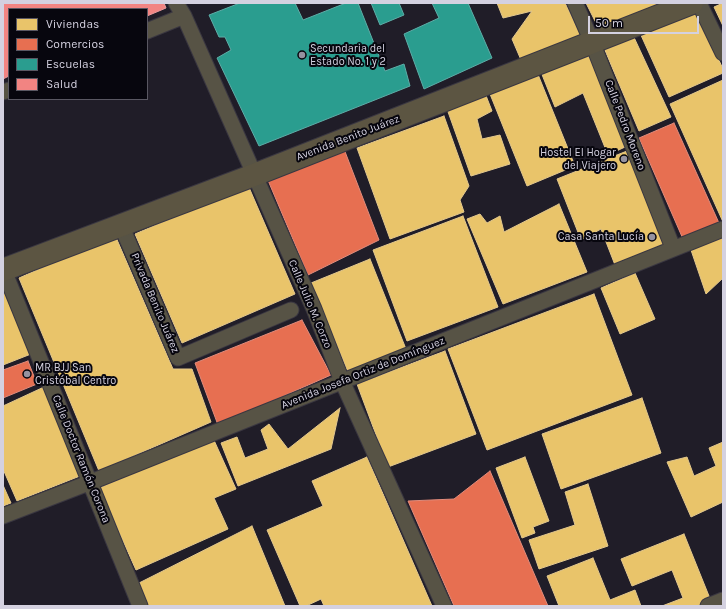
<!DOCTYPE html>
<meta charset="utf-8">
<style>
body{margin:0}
#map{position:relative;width:726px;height:609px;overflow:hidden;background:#201d28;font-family:Karla,sans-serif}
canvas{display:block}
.frame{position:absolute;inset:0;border:4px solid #d4d1e0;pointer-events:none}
.legend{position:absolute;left:8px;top:8px;width:140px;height:92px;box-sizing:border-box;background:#07060e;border:1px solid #595762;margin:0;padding:5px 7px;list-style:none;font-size:12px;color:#d4d1e0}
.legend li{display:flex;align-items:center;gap:8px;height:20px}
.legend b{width:20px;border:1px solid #595762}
.scale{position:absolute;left:588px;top:16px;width:111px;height:18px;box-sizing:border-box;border:2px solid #d4d1e0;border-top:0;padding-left:5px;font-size:12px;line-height:14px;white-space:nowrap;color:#d4d1e0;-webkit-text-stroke:3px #07060e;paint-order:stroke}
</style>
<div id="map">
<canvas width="726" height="609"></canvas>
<div class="frame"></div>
<ul class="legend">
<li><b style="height:11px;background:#e9c46a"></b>Viviendas</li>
<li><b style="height:11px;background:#e76f51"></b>Comercios</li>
<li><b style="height:11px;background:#2a9d8f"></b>Escuelas</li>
<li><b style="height:11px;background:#f28482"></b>Salud</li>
</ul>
<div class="scale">50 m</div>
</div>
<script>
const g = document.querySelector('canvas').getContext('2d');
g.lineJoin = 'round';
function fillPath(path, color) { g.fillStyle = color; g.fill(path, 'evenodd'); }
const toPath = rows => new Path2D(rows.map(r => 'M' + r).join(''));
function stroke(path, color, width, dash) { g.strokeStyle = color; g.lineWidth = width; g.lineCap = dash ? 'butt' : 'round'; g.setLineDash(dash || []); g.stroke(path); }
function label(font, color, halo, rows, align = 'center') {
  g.font = font + ' Karla,sans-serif'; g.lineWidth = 4; g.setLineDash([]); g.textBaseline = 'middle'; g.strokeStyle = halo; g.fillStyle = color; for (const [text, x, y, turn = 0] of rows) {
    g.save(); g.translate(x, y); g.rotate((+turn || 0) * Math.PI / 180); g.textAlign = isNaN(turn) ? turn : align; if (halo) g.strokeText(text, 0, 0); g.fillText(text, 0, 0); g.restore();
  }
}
const homes = toPath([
 [497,3,565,3,581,35,521,60,512,39,532,11,503,18,497,3],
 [586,3,669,3,600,31,586,3],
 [723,3,723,26,714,7,723,3],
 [696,10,723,69,723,73,669,97,640,33,696,10],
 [632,33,671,117,639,131,604,48,632,33],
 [589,53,625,147,608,155,583,93,555,107,541,72,589,53],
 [537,72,575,166,527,186,490,94,537,72],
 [723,80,723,222,670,104,723,80],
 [485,93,492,111,477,119,482,139,500,135,510,164,471,176,447,109,485,93],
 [444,116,469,186,460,200,464,212,390,239,357,148,444,116],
 [627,151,665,246,615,265,601,229,581,240,557,179,627,151],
 [248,185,295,294,182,343,135,234,248,185],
 [559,204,587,272,503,304,467,219,480,214,487,223,500,216,504,232,559,204],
 [463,216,498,307,407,341,373,250,463,216],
 [115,235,173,369,192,369,211,422,99,471,19,278,115,235],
 [723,237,723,278,706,294,691,250,723,237],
 [370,259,406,349,348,372,311,283,370,259],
 [635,273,655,319,620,334,601,288,635,273],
 [3,279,31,354,3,365,3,279],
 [594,294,632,395,487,450,448,349,594,294],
 [445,351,476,434,388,467,357,384,445,351],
 [44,387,80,476,17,501,3,469,3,406,44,387],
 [642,398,661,453,561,489,542,434,642,398],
 [340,408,331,449,238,486,221,443,237,437,245,458,268,449,261,430,269,424,288,449,340,408],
 [213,438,236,489,214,498,228,529,136,570,99,488,213,438],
 [723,442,723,502,691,517,667,462,687,457,694,476,716,466,709,448,723,442],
 [367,457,432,606,324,606,321,599,306,606,300,606,267,530,323,506,312,481,367,457],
 [525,457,549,521,533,527,535,533,522,538,496,468,525,457],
 [588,484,608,546,539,569,529,540,575,525,565,492,588,484],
 [3,485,11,503,3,506,3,485],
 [252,526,285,606,148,606,139,583,252,526],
 [684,534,711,601,697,606,662,606,683,598,672,570,632,586,621,559,684,534],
 [593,558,610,600,635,590,641,606,559,606,547,576,593,558]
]);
const shops = toPath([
 [674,123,719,223,683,239,639,138,674,123],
 [344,149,379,240,308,275,267,178,344,149],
 [302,320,331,375,218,425,195,363,302,320],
 [28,361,37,384,3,398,3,370,28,361],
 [490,471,548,606,454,606,408,501,454,499,490,471]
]);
const schools = toPath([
 [240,3,295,3,303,20,346,3,358,3,385,71,404,64,410,86,259,146,217,58,231,50,225,37,219,37,209,15,240,3],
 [371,3,399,3,404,15,380,25,371,3],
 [432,3,468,3,492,58,424,89,404,34,439,18,432,3]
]);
const health = toPath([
 [3,3,164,3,166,8,147,16,147,9,9,9,9,76,3,79,3,3]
]);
const street = toPath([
 [176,3,184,16,314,309,342,381,444,606],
 [575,3,592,42,673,248],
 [699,3,723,53],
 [147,31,184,16],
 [3,92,9,90],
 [121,225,178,358,291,310],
 [3,268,140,606],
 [3,516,91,482,723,229],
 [708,606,723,600]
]);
const secondary = toPath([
 [3,270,254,175,692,3]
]);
const markers = [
 [302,55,4,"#9592a0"],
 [624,159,4,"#9592a0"],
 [652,237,4,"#9592a0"],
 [27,374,4,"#9592a0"]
];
const poiNames = [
 ["Secundaria del",310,49],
 ["Estado No. 1 y 2",310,62],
 ["Hostel El Hogar",616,153,"right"],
 ["del Viajero",616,166,"right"],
 ["Casa Santa Lucía",644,237,"right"],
 ["MR BJJ San",35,368],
 ["Cristóbal Centro",35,381]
];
const streetNames = [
 ["Calle Pedro Moreno",625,125,69],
 ["Avenida Benito Juárez",348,138,-21],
 ["Privada Benito Juárez",155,303,67],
 ["Calle Julio M. Corzo",310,304,67],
 ["Avenida Josefa Ortiz de Domínguez",363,373,-22],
 ["Calle Doctor Ramón Corona",81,459,68]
];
fillPath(homes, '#e9c46a');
stroke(homes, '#e3c88d', 1);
fillPath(shops, '#e76f51');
stroke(shops, '#e18c7c', 1);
fillPath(schools, '#2a9d8f');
stroke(schools, '#5dada7', 1);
fillPath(health, '#f28482');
stroke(health, '#e99b9e', 1);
stroke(street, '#3a3741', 17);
stroke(secondary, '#3a3741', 24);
stroke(street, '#575345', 15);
stroke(secondary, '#5c5542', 22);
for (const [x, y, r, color] of markers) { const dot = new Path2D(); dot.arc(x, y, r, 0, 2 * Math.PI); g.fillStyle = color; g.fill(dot); stroke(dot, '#07060e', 1.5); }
label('11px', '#d4d1e0', '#07060e', poiNames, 'left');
label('11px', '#d4d1e0', '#07060e', streetNames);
</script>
